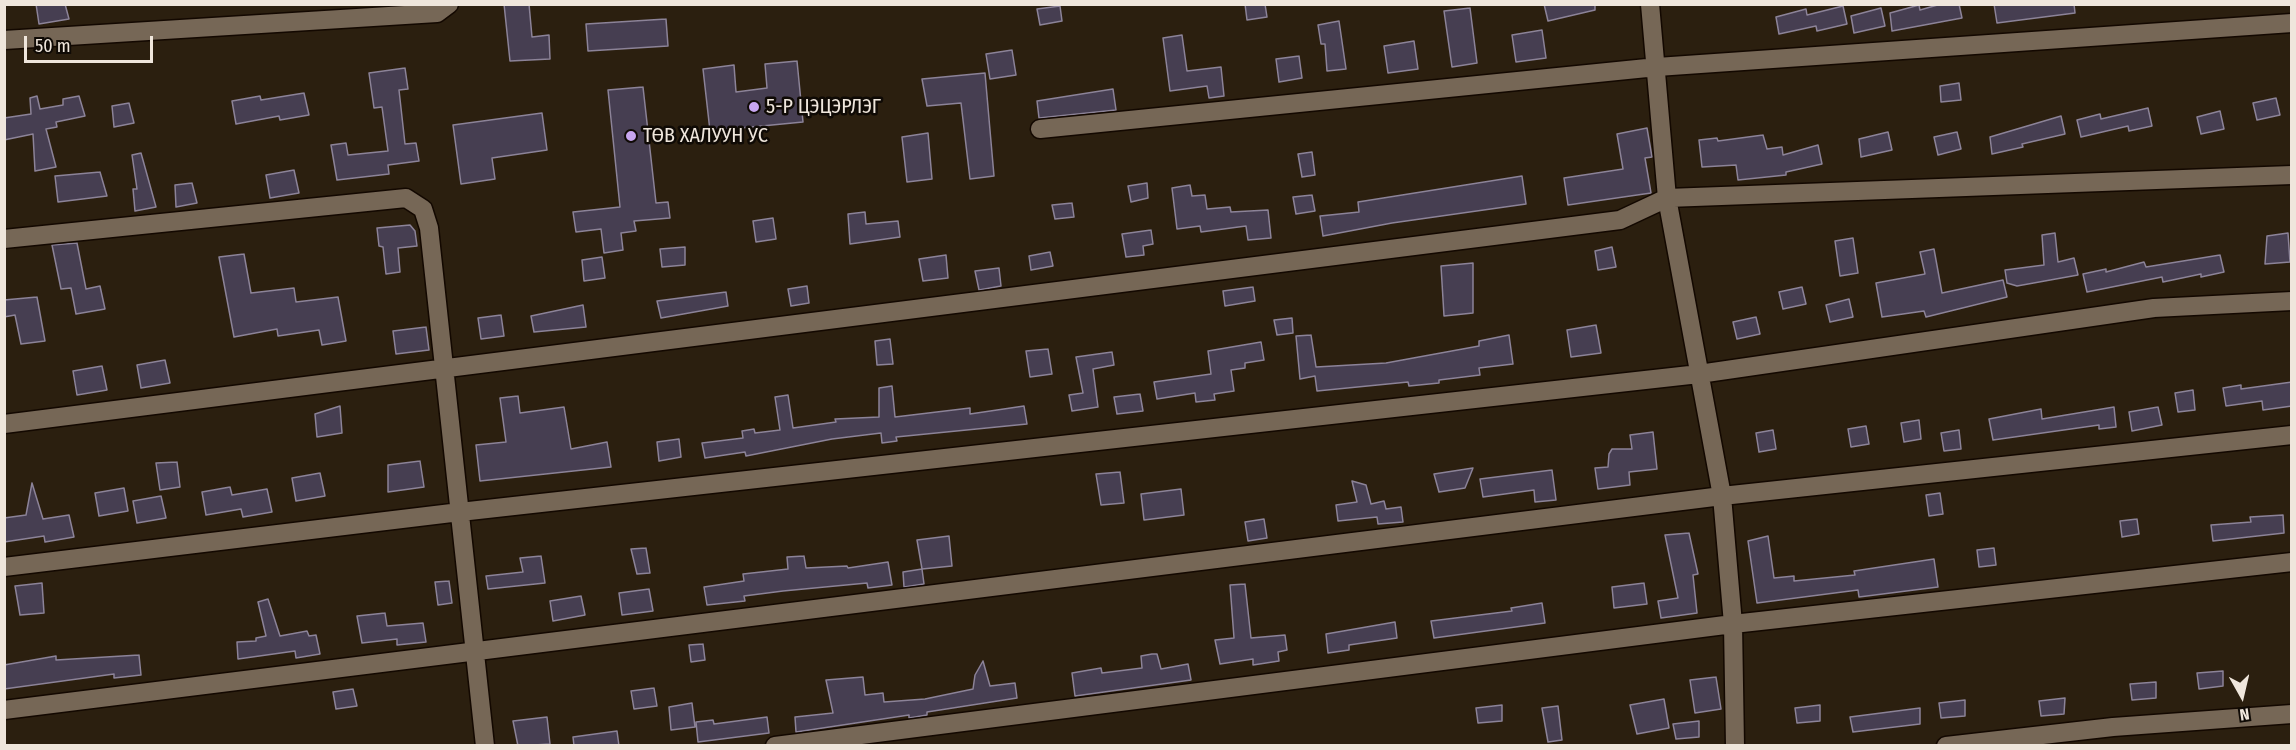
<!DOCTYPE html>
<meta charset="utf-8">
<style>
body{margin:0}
#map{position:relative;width:2296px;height:750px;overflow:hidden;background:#2b1f0f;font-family:"Fira Sans Condensed",sans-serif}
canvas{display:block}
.frame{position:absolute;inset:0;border:6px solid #efe6dc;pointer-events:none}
.north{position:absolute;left:2212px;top:666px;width:60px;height:60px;-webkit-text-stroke:4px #0f0a05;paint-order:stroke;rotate:172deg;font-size:16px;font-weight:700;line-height:24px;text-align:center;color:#efe6dc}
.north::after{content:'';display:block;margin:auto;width:21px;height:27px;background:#efe6dc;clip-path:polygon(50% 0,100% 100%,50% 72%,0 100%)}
.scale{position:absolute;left:24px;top:36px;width:129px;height:27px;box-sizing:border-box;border:3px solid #efe6dc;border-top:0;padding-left:8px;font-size:18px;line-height:21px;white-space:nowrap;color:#efe6dc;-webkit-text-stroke:4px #0f0a05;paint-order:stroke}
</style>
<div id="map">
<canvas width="2296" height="750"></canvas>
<div class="frame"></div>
<div class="north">N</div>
<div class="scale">50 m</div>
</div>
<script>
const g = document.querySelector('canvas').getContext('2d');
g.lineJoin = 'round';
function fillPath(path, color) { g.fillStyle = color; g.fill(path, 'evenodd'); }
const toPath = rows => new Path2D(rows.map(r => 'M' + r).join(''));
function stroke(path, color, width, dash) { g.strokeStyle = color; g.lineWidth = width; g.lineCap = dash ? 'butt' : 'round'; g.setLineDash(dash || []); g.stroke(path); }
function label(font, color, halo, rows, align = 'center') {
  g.font = font + ' "Fira Sans Condensed",sans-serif'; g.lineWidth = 5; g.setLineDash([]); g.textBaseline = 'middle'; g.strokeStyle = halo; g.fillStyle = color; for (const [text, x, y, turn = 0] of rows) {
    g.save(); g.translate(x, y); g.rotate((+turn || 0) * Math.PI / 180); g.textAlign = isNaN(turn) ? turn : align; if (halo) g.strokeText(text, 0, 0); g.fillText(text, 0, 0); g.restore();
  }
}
const building = toPath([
 [36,4,65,4,69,19,39,24,36,4],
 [504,4,529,4,532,37,549,35,550,59,510,61,504,4],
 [1245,4,1265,4,1267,17,1247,20,1245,4],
 [1544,4,1595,4,1595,10,1548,21,1544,4],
 [1941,4,1959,4,1962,18,1892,31,1890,13,1919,5,1920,10,1941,4],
 [1994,4,2074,4,2075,13,1997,23,1994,4],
 [1060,6,1062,21,1040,25,1037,9,1060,6],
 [1843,6,1847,24,1817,31,1816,26,1779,34,1776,17,1806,9,1807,15,1843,6],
 [1470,8,1477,63,1452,67,1444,11,1470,8],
 [1881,8,1885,26,1854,33,1851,16,1881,8],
 [666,19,668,46,588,51,586,24,666,19],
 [1339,21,1346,69,1327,71,1325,44,1321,44,1318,25,1339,21],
 [1542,30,1546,58,1516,62,1512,35,1542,30],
 [1182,35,1187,71,1221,67,1224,96,1209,98,1207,86,1170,91,1163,38,1182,35],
 [1414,41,1418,69,1388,73,1384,46,1414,41],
 [1012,50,1016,75,990,79,986,54,1012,50],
 [1299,56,1302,78,1279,82,1276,59,1299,56],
 [797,61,803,122,710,131,703,69,734,65,736,92,767,88,765,64,797,61],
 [405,68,408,89,399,90,405,144,416,143,419,161,388,165,389,174,337,180,331,145,346,143,348,155,388,151,382,107,374,108,369,73,405,68],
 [985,73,994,176,970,179,961,103,927,106,922,79,985,73],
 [1959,83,1961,100,1941,102,1940,86,1959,83],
 [643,87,656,203,668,202,670,218,634,221,636,231,621,233,623,250,604,253,601,229,576,232,573,212,620,207,608,90,643,87],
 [1113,89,1116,110,1039,118,1037,101,1113,89],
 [304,93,309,115,280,120,279,116,236,124,232,101,260,96,261,100,304,93],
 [37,96,40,109,63,105,63,99,79,96,85,116,56,122,57,127,46,129,56,167,35,171,33,134,4,140,4,118,31,114,30,98,37,96],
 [2276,98,2280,115,2257,120,2253,103,2276,98],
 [129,103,134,123,114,127,112,106,129,103],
 [2148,108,2152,126,2129,131,2128,126,2081,137,2077,120,2100,114,2101,119,2148,108],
 [2220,111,2224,129,2201,134,2197,117,2220,111],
 [542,113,547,150,492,158,495,179,461,184,453,125,542,113],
 [2061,116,2065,134,2022,144,2023,147,1992,154,1990,137,2061,116],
 [1647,128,1652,157,1645,158,1651,193,1568,205,1564,178,1623,169,1617,134,1647,128],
 [1888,132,1892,150,1861,157,1859,139,1888,132],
 [1957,132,1961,149,1938,155,1934,137,1957,132],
 [928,133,932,179,907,182,902,137,928,133],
 [1763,135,1767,149,1782,147,1783,155,1818,145,1822,164,1786,172,1786,175,1738,180,1736,165,1702,167,1699,140,1717,138,1718,141,1763,135],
 [1312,152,1315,175,1302,177,1298,154,1312,152],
 [141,153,156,207,135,211,133,189,137,189,132,155,141,153],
 [294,170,299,193,270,198,266,175,294,170],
 [100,172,107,196,58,202,55,176,100,172],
 [1522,176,1526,204,1392,223,1323,236,1320,216,1359,212,1358,202,1522,176],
 [192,183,197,203,176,207,175,185,192,183],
 [1147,183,1148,198,1131,202,1128,186,1147,183],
 [1190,185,1192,196,1205,195,1207,209,1230,207,1231,212,1268,210,1271,238,1248,240,1246,226,1201,232,1200,226,1177,229,1172,188,1190,185],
 [1312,195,1315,211,1296,214,1293,197,1312,195],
 [1072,203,1074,217,1055,219,1052,205,1072,203],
 [865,212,866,224,898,221,900,237,850,244,848,214,865,212],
 [773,218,776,239,756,242,753,221,773,218],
 [410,225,415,231,417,246,398,248,400,272,386,274,383,247,379,246,377,228,410,225],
 [1151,230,1153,244,1143,246,1144,255,1126,257,1122,234,1151,230],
 [2055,233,2058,262,2074,258,2078,275,2017,286,2007,283,2005,270,2044,265,2042,235,2055,233],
 [2288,233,2290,262,2265,264,2267,236,2288,233],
 [1853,238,1858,273,1840,276,1835,241,1853,238],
 [77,243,86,289,100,286,105,309,76,314,71,288,61,289,52,245,77,243],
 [685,247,685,265,662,267,660,249,685,247],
 [1612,247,1616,267,1598,270,1595,251,1612,247],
 [1934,249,1942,293,2003,280,2007,297,1926,317,1924,311,1882,317,1876,283,1925,274,1920,252,1934,249],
 [1050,252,1053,266,1031,270,1029,256,1050,252],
 [244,254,251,293,294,288,296,302,338,297,346,341,322,345,319,330,278,336,277,329,234,337,219,257,244,254],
 [946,255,948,278,923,281,919,259,946,255],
 [2220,255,2224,272,2201,277,2201,274,2163,282,2162,277,2087,292,2083,274,2106,269,2106,272,2144,262,2146,267,2220,255],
 [602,257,605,278,584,281,582,260,602,257],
 [1473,263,1473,313,1444,316,1441,266,1473,263],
 [999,268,1001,286,979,290,975,271,999,268],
 [807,286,809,303,791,306,788,289,807,286],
 [1253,287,1255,301,1225,306,1223,291,1253,287],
 [1802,287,1806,304,1783,309,1779,292,1802,287],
 [726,292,728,306,661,318,657,301,726,292],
 [37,297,45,341,21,344,15,315,4,317,4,300,37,297],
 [1849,299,1853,317,1830,322,1826,305,1849,299],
 [583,305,586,327,534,332,531,316,583,305],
 [501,315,504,336,481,339,478,318,501,315],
 [1756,317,1760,334,1737,339,1733,322,1756,317],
 [1292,318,1293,333,1277,335,1274,320,1292,318],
 [1596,325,1601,353,1571,357,1567,330,1596,325],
 [426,327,429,350,396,354,393,331,426,327],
 [1311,335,1316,367,1386,363,1479,346,1479,341,1509,335,1513,364,1479,368,1480,375,1439,380,1439,383,1409,386,1408,382,1317,391,1315,376,1300,379,1296,336,1311,335],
 [890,339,893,364,877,365,875,341,890,339],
 [1261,342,1264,360,1245,363,1245,368,1231,370,1234,391,1214,394,1215,400,1196,402,1195,393,1157,399,1154,382,1211,374,1208,351,1261,342],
 [1048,349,1052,374,1030,377,1026,351,1048,349],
 [1112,352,1114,365,1093,369,1098,407,1072,411,1069,395,1083,393,1076,357,1112,352],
 [165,360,170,383,141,388,137,365,165,360],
 [102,366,107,390,77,395,73,371,102,366],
 [2292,382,2292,406,2263,410,2262,401,2226,406,2223,388,2241,385,2241,389,2292,382],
 [892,386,895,417,970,408,970,414,1024,406,1027,424,896,437,897,441,882,443,881,433,832,439,746,456,745,452,705,458,702,443,743,438,742,431,754,429,755,433,780,430,775,397,788,395,793,428,836,422,835,419,879,417,879,388,892,386],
 [2193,390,2195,410,2178,412,2175,393,2193,390],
 [1140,394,1143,411,1117,414,1114,397,1140,394],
 [518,396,520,413,564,407,571,449,607,442,611,467,480,481,476,445,506,442,500,398,518,396],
 [340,406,342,433,317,437,315,414,340,406],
 [2114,407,2116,427,2099,429,2099,425,1993,440,1989,419,2041,409,2042,419,2114,407],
 [2158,407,2162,425,2132,431,2129,412,2158,407],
 [1919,420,1921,439,1904,442,1901,423,1919,420],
 [1866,426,1869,444,1851,447,1848,429,1866,426],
 [1773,430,1776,449,1759,452,1756,433,1773,430],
 [1959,430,1961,449,1944,451,1941,433,1959,430],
 [1653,432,1657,469,1629,472,1630,485,1598,489,1595,468,1608,467,1609,454,1612,449,1632,449,1630,435,1653,432],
 [679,439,681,457,659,461,657,442,679,439],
 [420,461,424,487,388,492,388,465,420,461],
 [177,462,180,487,160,490,156,463,177,462],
 [1473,468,1465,488,1439,492,1434,474,1473,468],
 [1552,470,1556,500,1535,502,1534,490,1483,497,1480,479,1552,470],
 [1120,472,1124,503,1101,505,1096,474,1120,472],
 [320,473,325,496,296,501,292,478,320,473],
 [1352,481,1366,485,1371,504,1384,501,1386,509,1401,507,1403,522,1378,524,1377,517,1338,521,1336,505,1357,502,1352,481],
 [32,483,43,519,69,515,74,537,45,542,44,536,4,542,4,518,26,515,32,483],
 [230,487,232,495,267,489,272,512,243,517,241,509,206,515,202,492,230,487],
 [124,488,128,511,99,516,95,493,124,488],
 [1181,489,1184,515,1144,520,1141,494,1181,489],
 [1940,493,1943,514,1929,516,1926,495,1940,493],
 [161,496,166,518,137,523,133,501,161,496],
 [2283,515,2284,533,2213,541,2211,525,2251,522,2250,517,2283,515],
 [1264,519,1267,538,1248,541,1245,522,1264,519],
 [2137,519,2139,534,2122,537,2120,521,2137,519],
 [1689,533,1698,574,1693,575,1697,613,1661,618,1658,601,1678,598,1665,535,1689,533],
 [949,536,952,566,922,569,917,540,949,536],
 [1768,536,1774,578,1794,576,1794,581,1855,575,1854,571,1934,559,1938,587,1859,597,1858,590,1757,603,1748,541,1768,536],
 [646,548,650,573,637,574,631,549,646,548],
 [1994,548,1996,565,1979,567,1977,550,1994,548],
 [541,556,545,583,488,589,486,576,523,572,520,558,541,556],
 [804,556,806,568,847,566,848,568,888,562,892,585,868,588,867,583,783,591,744,596,745,601,707,605,704,587,744,581,743,574,788,569,787,557,804,556],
 [922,569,924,584,904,587,903,572,922,569],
 [449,581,452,603,438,605,435,582,449,581],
 [42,583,44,613,20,615,15,586,42,583],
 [1644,583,1647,604,1614,608,1612,587,1644,583],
 [1245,584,1251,638,1285,635,1287,650,1278,652,1279,661,1253,665,1253,659,1220,664,1215,640,1234,638,1230,585,1245,584],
 [649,589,653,611,622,615,619,593,649,589],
 [581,596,585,615,553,621,550,601,581,596],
 [268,599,280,636,307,631,309,636,316,635,320,654,296,658,295,651,238,659,237,642,256,641,256,638,266,636,258,602,268,599],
 [1542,603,1545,623,1434,638,1431,621,1512,611,1511,608,1542,603],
 [385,613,387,626,423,623,426,642,397,645,397,639,362,643,357,616,385,613],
 [1395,622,1397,638,1349,645,1349,650,1328,653,1326,634,1395,622],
 [703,644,705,660,691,662,689,645,703,644],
 [1152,654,1157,654,1161,669,1188,664,1191,680,1075,696,1072,673,1101,668,1102,673,1142,668,1141,656,1152,654],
 [139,655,141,675,114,678,114,674,4,689,4,665,56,656,56,660,139,655],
 [983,661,990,686,1015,683,1017,698,927,712,927,715,909,718,909,715,796,732,795,717,833,713,826,680,863,677,865,695,883,693,884,702,925,699,973,689,975,675,983,661],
 [2223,671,2223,686,2199,689,2197,673,2223,671],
 [1716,677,1721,709,1695,713,1690,680,1716,677],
 [2156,682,2156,698,2132,700,2130,684,2156,682],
 [654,688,657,706,634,709,631,691,654,688],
 [353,689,357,706,336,709,333,692,353,689],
 [2065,698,2064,714,2041,716,2039,701,2065,698],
 [1664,699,1669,728,1637,734,1630,705,1664,699],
 [1965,700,1965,716,1941,718,1939,703,1965,700],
 [692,703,695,727,671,730,669,707,692,703],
 [1502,705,1502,721,1478,723,1476,708,1502,705],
 [1820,705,1820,721,1797,723,1795,708,1820,705],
 [1558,706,1562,740,1548,742,1542,708,1558,706],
 [1920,708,1920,724,1853,732,1850,717,1920,708],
 [547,717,550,744,518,746,513,721,547,717],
 [767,717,769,733,698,742,696,722,713,720,714,724,767,717],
 [1699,721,1699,737,1676,739,1673,724,1699,721],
 [617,731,619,746,574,746,573,737,617,731]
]);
const minor = toPath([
 [1650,4,1667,198,1722,496,1733,624,1735,746],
 [4,40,437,13,449,4],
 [1040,129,1657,67,2292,23],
 [4,239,406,198,423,209,429,228,485,746],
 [4,424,1620,220,1667,198,2292,175],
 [4,567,460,512,1699,374,2154,308,2292,301],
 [4,710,1722,496,2292,435],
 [775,746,1733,624,2292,562],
 [1946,746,2113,727,2292,714]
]);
const markers = [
 [754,107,6,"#c7a6ef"],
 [631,136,6,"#c7a6ef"]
];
const poiNames = [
 ["5-Р ЦЭЦЭРЛЭГ",766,107],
 ["ТӨВ ХАЛУУН УС",643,136]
];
fillPath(building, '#463e51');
stroke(building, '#8c8398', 1.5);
stroke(minor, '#130800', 21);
stroke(minor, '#766756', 18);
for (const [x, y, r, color] of markers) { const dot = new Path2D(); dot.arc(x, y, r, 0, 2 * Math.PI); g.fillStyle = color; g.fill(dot); stroke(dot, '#0f0a05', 2); }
label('20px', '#efe6dc', '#0f0a05', poiNames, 'left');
</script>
